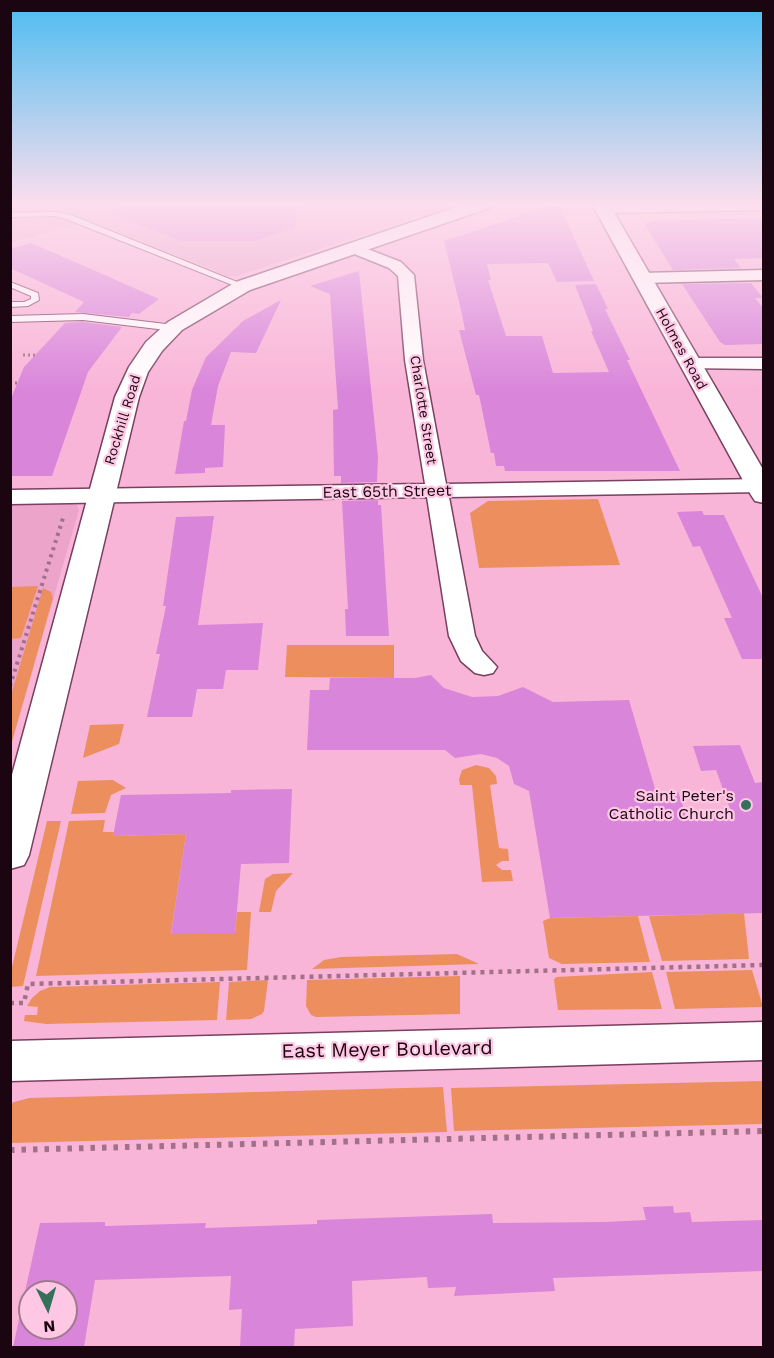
<!DOCTYPE html>
<style>
body{margin:0}
#map{position:relative;width:774px;height:1358px;overflow:hidden;background:#f9b5d8;font-family:"Work Sans",sans-serif}
canvas{display:block}
.frame{position:absolute;inset:0;border:12px solid #1b0511;pointer-events:none}
.north{position:absolute;left:18px;top:1280px;width:60px;height:60px;box-sizing:border-box;background:#fec7e3;border:2px solid #a3798f;border-radius:50%;rotate:175deg;font-size:16px;font-weight:700;line-height:24px;text-align:center;color:#1b0511}
.north::after{content:'';display:block;margin:auto;width:21px;height:27px;background:#35705a;clip-path:polygon(50% 0,100% 100%,50% 72%,0 100%)}
</style>
<div id="map">
<canvas width="774" height="1358"></canvas>
<div class="frame"></div>
<div class="north">N</div>
</div>
<script>
const g = document.querySelector('canvas').getContext('2d');
g.lineJoin = 'round';
function fillPath(path, color) { g.fillStyle = color; g.fill(path, 'evenodd'); }
const toPath = rows => new Path2D(rows.map(r => 'M' + r).join(''));
function stroke(path, color, width, dash) { g.strokeStyle = color; g.lineWidth = width; g.lineCap = dash ? 'butt' : 'round'; g.setLineDash(dash || []); g.stroke(path); }
function label(font, color, halo, rows, align = 'center') {
  g.font = font + ' "Work Sans",sans-serif'; g.lineWidth = 4.5; g.setLineDash([]); g.textBaseline = 'middle'; g.strokeStyle = halo; g.fillStyle = color; for (const [text, x, y, turn = 0] of rows) {
    g.save(); g.translate(x, y); g.rotate((+turn || 0) * Math.PI / 180); g.textAlign = isNaN(turn) ? turn : align; if (halo) g.strokeText(text, 0, 0); g.fillText(text, 0, 0); g.restore();
  }
}
const built = toPath([
 [11,202,464,202,237,276,227,276,91,221,11,242],
 [62,502,77,505,79,510,11,745,11,503]
]);
const green = toPath([
 [598,499,620,565,479,568,470,513,488,501],
 [38,586,21,638,11,639,11,587],
 [43,588,51,592,53,598,11,745,11,695],
 [287,645,394,645,394,678,285,677],
 [124,724,119,744,83,758,90,725],
 [476,765,489,768,496,776,497,784,490,785,499,848,508,849,509,861,502,861,496,865,502,870,511,870,513,881,482,882,472,785,460,785,459,779,462,770],
 [113,780,126,788,111,795,105,813,71,814,78,781],
 [105,820,103,832,114,832,113,836,186,834,171,933,235,933,237,912,251,912,247,970,36,976,69,821],
 [47,821,61,821,23,986,11,987,11,971],
 [293,873,276,891,271,912,259,912,265,879,273,874],
 [744,913,749,959,662,961,649,916],
 [638,916,650,962,562,964,549,958,543,921,550,918],
 [457,954,479,964,312,969,324,960,341,957],
 [752,970,763,1007,675,1009,666,972],
 [652,972,662,1009,558,1010,554,980,556,977],
 [460,976,460,1014,316,1017,311,1015,306,1006,307,980],
 [268,980,264,1011,262,1014,251,1019,226,1020,229,982],
 [220,982,217,1020,46,1024,24,1021,25,1015,37,1015,38,1007,27,1006,32,998,40,991,50,987],
 [763,1081,763,1124,454,1131,451,1088],
 [443,1087,447,1132,11,1143,11,1103,29,1098]
]);
const building = toPath([
 [148,202,300,202,294,228,255,241,182,241,108,213],
 [546,207,560,207,594,281,557,282,548,263,487,264,491,280,488,280,506,336,542,336,553,373,609,372,591,331,593,331,575,285,596,284,608,309,605,309,630,360,627,360,680,471,505,471,504,466,496,466,494,453,491,453,479,395,476,395,459,330,465,330,462,314,444,241],
 [764,218,764,258,734,259,741,268,673,270,644,223,652,223,650,221],
 [31,243,82,265,159,299,139,314,132,313,129,317,75,312,84,302,10,268,10,249],
 [359,271,378,457,377,482,341,483,341,476,334,476,333,410,338,409,330,294,310,286],
 [751,283,763,298,755,298,764,309,764,344,725,345,720,342,682,284],
 [281,300,256,353,231,352,218,386,211,425,225,425,223,467,205,468,205,473,175,474,184,421,186,421,192,390,206,357,243,321],
 [83,322,122,327,88,372,52,476,10,476,10,401,24,367,65,323],
 [378,500,378,505,381,505,389,636,346,636,345,609,348,609,342,501],
 [702,511,704,515,724,515,764,600,764,659,742,659,724,618,732,618,700,546,693,547,677,512],
 [214,516,198,625,263,623,258,670,226,670,223,689,197,689,192,717,147,717,160,654,156,654,166,606,163,606,176,517],
 [431,675,444,688,472,697,498,696,523,687,553,702,629,700,656,792,678,792,686,814,732,814,716,770,701,771,693,746,740,745,755,783,764,782,764,913,550,918,529,791,514,784,509,766,497,758,481,754,455,758,445,750,307,750,310,690,329,690,330,678,415,678],
 [292,789,289,863,241,864,235,933,171,934,186,834,113,836,121,795,231,793,231,790],
 [673,1206,674,1213,690,1212,692,1222,764,1220,764,1271,553,1278,555,1291,454,1296,456,1287,428,1288,427,1277,352,1281,353,1326,295,1329,294,1347,240,1347,242,1309,229,1310,231,1276,95,1280,84,1347,13,1347,40,1223,105,1222,105,1226,206,1223,205,1228,317,1224,317,1220,492,1214,493,1223,605,1222,646,1220,643,1207],
 [30,1292,66,1292,66,1328,30,1328]
]);
const pathFar3 = toPath([
 [23,355,35,355],
 [10,383,18,383]
]);
const pathFar2 = toPath([
 [10,686,64,515]
]);
const pathFar1 = toPath([
 [10,1003,24,1003,28,984,764,965]
]);
const path = toPath([
 [10,1150,764,1131]
]);
const service = toPath([
 [55,212,71,215,247,286,240,288,66,219,55,216,10,217,10,213,55,212],
 [10,282,38,293,39,300,28,306,10,307,10,302,24,302,31,299,31,296,10,287,10,282],
 [83,314,174,325,178,328,174,331,83,320,10,322,10,316,83,314]
]);
const minor = toPath([
 [764,202,764,210,603,213,596,209,603,205,764,202],
 [352,243,401,262,414,275,423,360,446,484,764,479,764,492,449,497,475,636,482,651,497,667,493,673,484,675,475,673,461,661,449,636,427,497,10,504,10,490,425,484,405,360,398,276,389,268,347,251,344,248,352,243],
 [764,270,764,280,641,283,633,278,641,273,764,270],
 [690,358,764,358,764,369,684,368,681,364,684,360,690,358]
]);
const secondary = toPath([
 [471,202,497,202,495,206,250,290,182,330,162,351,148,372,139,397,29,855,24,865,10,869,10,782,115,397,129,367,146,342,168,322,236,282,471,202],
 [591,202,608,202,764,471,764,503,755,501,751,495,591,202],
 [764,1022,764,1060,10,1081,10,1041,764,1022]
]);
const markers = [
 [746,805,6,"#35705a"]
];
const farStreetnames = [
 ["Holmes Road",681,349,61],
 ["Charlotte Street",423,410,81],
 ["Rockhill Road",123,420,-73]
];
const streetNames = [
 ["East 65th Street",387,492,-1]
];
const poiNames = [
 ["Saint Peter's",734,796],
 ["Catholic Church",734,814]
];
const nearStreetnames = [
 ["East Meyer Boulevard",387,1050,-1]
];
fillPath(built, '#eca4ca');
fillPath(green, '#ed8e5f');
fillPath(building, '#d985da');
stroke(service, '#783f5e', 2);
stroke(minor, '#783f5e', 3);
stroke(secondary, '#783f5e', 3);
stroke(pathFar3, '#a17089', 3, [2, 3]);
stroke(pathFar2, '#a17089', 4, [3, 4.5]);
stroke(pathFar1, '#a17089', 4.5, [4, 5]);
stroke(path, '#a17089', 6, [4.5, 7]);
fillPath(service, '#fff');
fillPath(minor, '#fff');
fillPath(secondary, '#fff');
const sky = g.createLinearGradient(0, 0, 0, 392);
sky.addColorStop(0, '#4bbcf1');
sky.addColorStop(0.52, '#fcdeed');
sky.addColorStop(1, '#fcdeed00');
g.fillStyle = sky;
g.fillRect(0, 0, 774, 392);
for (const [x, y, r, color] of markers) { const dot = new Path2D(); dot.arc(x, y, r, 0, 2 * Math.PI); g.fillStyle = color; g.fill(dot); stroke(dot, '#fec7e3', 2); }
label('14px', '#1b0511', '#fec7e3', farStreetnames);
label('16px', '#1b0511', '#fec7e3', streetNames);
label('16px', '#1b0511', '#fec7e3', poiNames, 'right');
label('20px', '#1b0511', '#fec7e3', nearStreetnames);
</script>
